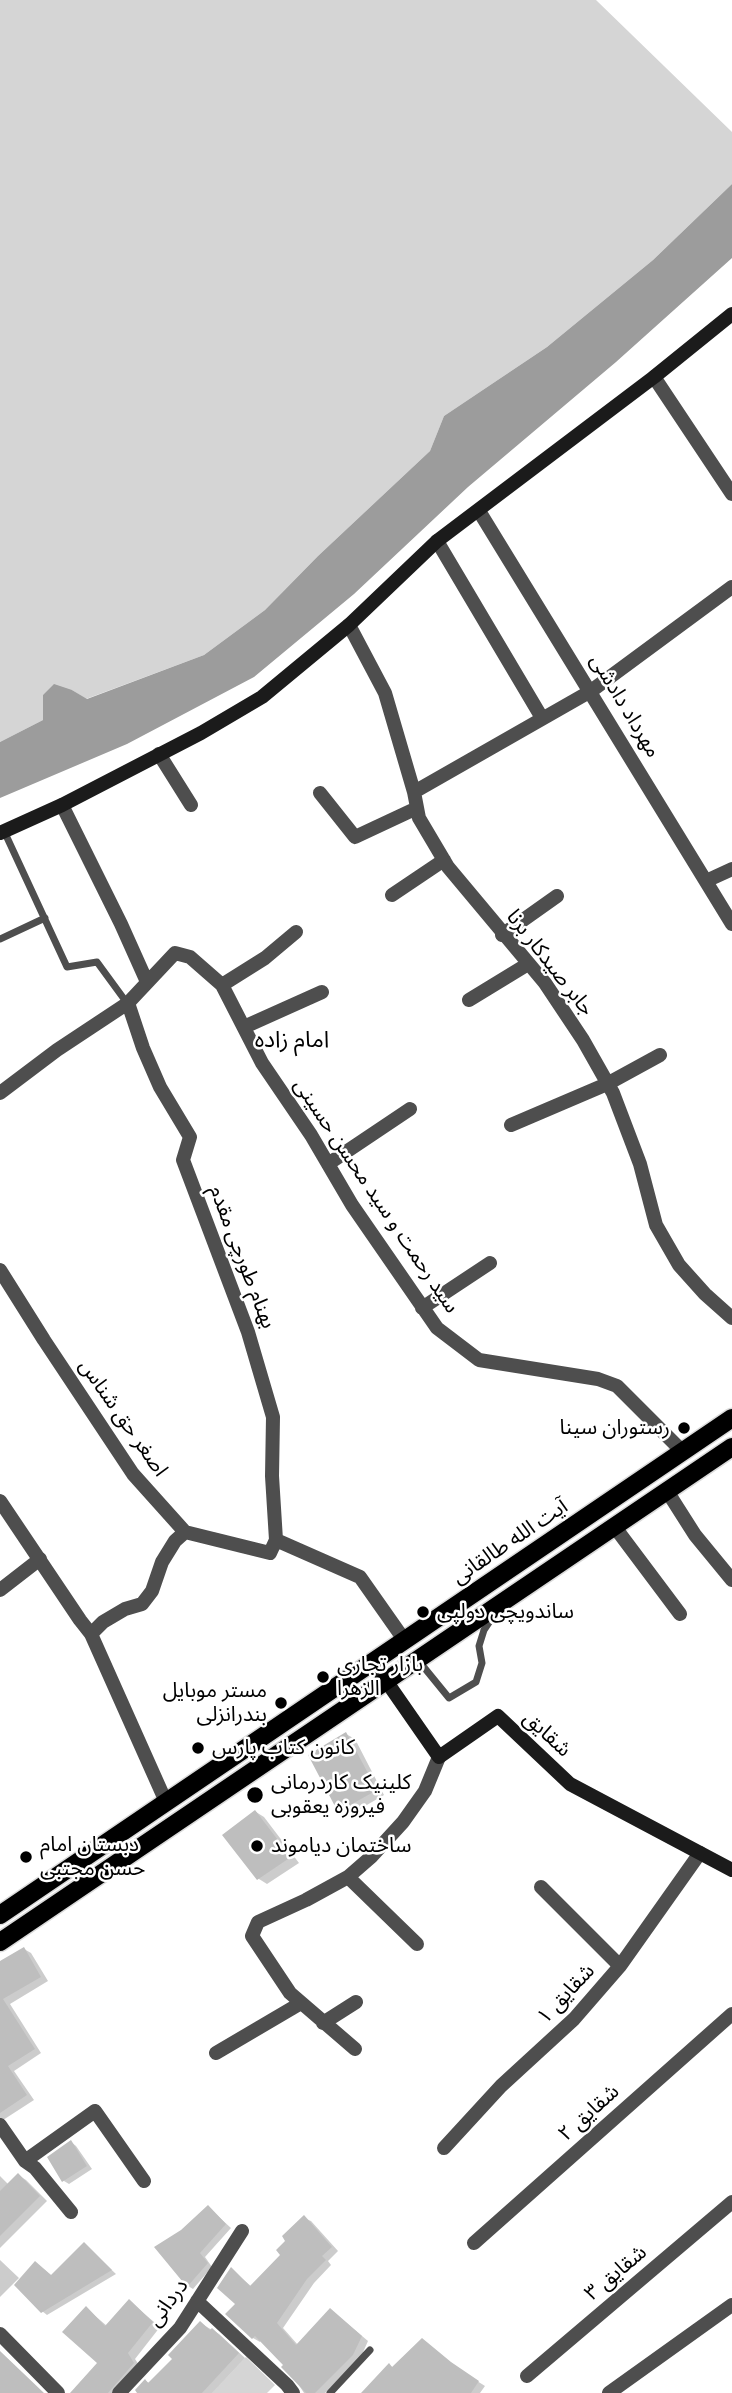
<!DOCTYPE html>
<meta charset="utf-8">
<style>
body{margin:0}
canvas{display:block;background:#fff}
</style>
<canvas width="732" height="2393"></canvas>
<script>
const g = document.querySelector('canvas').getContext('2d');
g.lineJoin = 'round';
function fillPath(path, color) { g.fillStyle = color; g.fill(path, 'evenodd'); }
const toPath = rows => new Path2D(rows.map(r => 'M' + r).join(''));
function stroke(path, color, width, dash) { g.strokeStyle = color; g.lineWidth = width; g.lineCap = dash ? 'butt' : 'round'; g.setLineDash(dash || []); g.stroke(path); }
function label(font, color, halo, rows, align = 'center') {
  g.font = font + ' "IBM Plex Sans","Noto Sans Arabic",sans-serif'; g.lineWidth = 5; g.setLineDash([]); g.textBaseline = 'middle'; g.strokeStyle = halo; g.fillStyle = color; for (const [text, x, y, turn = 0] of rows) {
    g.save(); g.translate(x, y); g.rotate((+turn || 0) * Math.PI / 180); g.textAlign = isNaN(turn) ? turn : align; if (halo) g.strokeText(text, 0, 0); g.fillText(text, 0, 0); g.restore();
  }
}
const green = toPath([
 [0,0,596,0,732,132,732,184,653,260,547,347,444,416,430,451,318,556,265,610,204,655,86,699,72,690,43,695,43,720,0,742],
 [246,2357,275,2385,267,2393,212,2393]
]);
const water = toPath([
 [732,184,732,258,616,362,468,487,354,594,254,677,127,744,0,798,0,742,43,720,43,695,54,684,72,690,87,699,204,655,265,610,318,556,430,451,444,416,547,347,653,260]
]);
const shadow = toPath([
 [346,1734,355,1739,384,1795,348,1816,340,1811,311,1756],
 [256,1812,264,1817,299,1863,267,1884,259,1879,224,1835],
 [24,1949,31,1953,48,1981,10,2004,41,2053,14,2071,34,2100,0,2122,0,1963],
 [71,2142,76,2146,92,2169,69,2184,64,2181],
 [18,2175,26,2180,47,2201,0,2248,0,2176,9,2185],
 [208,2207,231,2228,205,2257,212,2267,193,2289,188,2286,157,2247,182,2231],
 [304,2218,311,2221,338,2251,328,2261,331,2265,314,2283,283,2328,298,2345,331,2310,368,2341,360,2359,325,2393,304,2393,286,2365,261,2340,260,2342,253,2338,228,2314,237,2303,231,2269,252,2287,282,2255],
 [84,2244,116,2274,47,2315,42,2311,36,2263,52,2276],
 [0,2260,19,2278,0,2297],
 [129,2301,160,2327,135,2359,141,2368,120,2393,79,2393,100,2363,87,2309,107,2326],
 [200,2323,219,2334,245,2358,212,2393,140,2393,146,2381,149,2383,174,2358],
 [422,2340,458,2369,485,2386,480,2393,369,2393,389,2365,394,2368]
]);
const building = toPath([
 [346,1732,377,1790,338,1812,308,1755],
 [255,1810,291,1857,257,1880,222,1835],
 [24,1947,41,1977,3,1999,35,2049,8,2066,27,2095,0,2113,0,1961],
 [71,2140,87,2166,62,2182,47,2157],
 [18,2173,40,2196,0,2236,0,2191],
 [208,2205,226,2224,200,2253,208,2263,187,2287,154,2247,181,2230],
 [304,2215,332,2247,322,2256,326,2260,307,2279,277,2323,296,2345,330,2308,362,2336,353,2355,315,2393,306,2393,281,2367,283,2365,255,2336,252,2339,225,2314,235,2304,217,2288,231,2267,250,2286,280,2255,276,2250,285,2241,282,2236],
 [84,2242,112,2270,41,2313,14,2285,35,2261,51,2275],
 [129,2299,153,2322,128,2353,134,2363,108,2393,70,2393,97,2363,62,2332,86,2306,105,2326],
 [200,2321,210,2330,212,2328,239,2353,202,2393,137,2393,135,2390,145,2379,148,2383,172,2359,168,2355],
 [422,2338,451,2362,479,2381,471,2393,361,2393,389,2363,392,2367],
 [0,2351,44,2393,0,2393]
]);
const lane = toPath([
 [4,831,67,967,97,962,127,1003],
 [0,939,45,918],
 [418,1660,449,1698,476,1682,482,1663,479,1646,484,1630,496,1612],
 [330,2393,370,2350]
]);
const street = toPath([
 [654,377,732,494],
 [479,511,732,924],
 [437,541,542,718],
 [349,625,385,693,414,792,419,818,448,867,545,983,583,1040,613,1093,640,1164,656,1225,679,1265,705,1294,732,1318],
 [159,754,191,805],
 [414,792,591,691,732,587],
 [320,793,355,837,417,808],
 [62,805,121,924,147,982],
 [706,881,732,869],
 [392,895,444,860],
 [502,935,557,896],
 [222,985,265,958,296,932],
 [469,1000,528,964],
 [128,1003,143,1048,160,1087,190,1137,183,1160,248,1332,273,1417,272,1476,276,1540],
 [244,1027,322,992],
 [0,1093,57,1050,128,1003,175,953,190,957,222,985,262,1063,311,1135,352,1205,437,1328,479,1360,598,1379,617,1386,683,1452],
 [511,1125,607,1084,660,1055],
 [328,1164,410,1109],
 [0,1270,44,1340,133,1474,185,1532,270,1553,276,1540,360,1577,405,1641],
 [422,1308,490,1263],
 [667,1491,695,1535,732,1580],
 [0,1501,80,1620,91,1634,166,1802],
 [614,1526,680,1614],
 [0,1590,40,1559],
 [91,1634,103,1622,125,1609,142,1604,152,1591,162,1562,175,1541,185,1532],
 [348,1877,417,1944],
 [541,1887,620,1966],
 [323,2023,356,2002],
 [355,2049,290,1993,252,1936,258,1922,306,1900,348,1877,371,1857,403,1822,425,1791,439,1757],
 [216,2053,301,2003],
 [0,2125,25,2161,35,2168,71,2212],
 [444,2148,501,2086,574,2019,620,1966,700,1853],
 [25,2161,95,2111,144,2181],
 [474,2243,732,2014],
 [197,2301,287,2385,293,2393],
 [0,2334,58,2393],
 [527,2376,732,2202],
 [119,2393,180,2328,242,2231],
 [609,2393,732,2305]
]);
const secondary = toPath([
 [0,833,62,805,201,733,262,697,349,625,437,541,654,377,732,314],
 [373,1662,439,1757,498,1716,570,1784,732,1870]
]);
const primary = toPath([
 [0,1915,732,1418],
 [0,1942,732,1447]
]);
const markers = [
 [684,1428,7,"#000"],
 [423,1612,7,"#000"],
 [323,1677,7,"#000"],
 [281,1703,7,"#000"],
 [198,1748,7,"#000"],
 [255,1795,9,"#000"],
 [257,1846,7,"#000"],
 [26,1857,7,"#000"]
];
const streetNames = [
 ["مهرداد دادشی",625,706,59],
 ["جابر صیدکار برنا",550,963,52],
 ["سید رحمت و سید محسن حسینی",376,1196,56],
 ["بهنام طورچی مقدم",242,1257,69],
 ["اصغر حق شناس",123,1418,55],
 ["آیت الله طالقانی",510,1542,-34],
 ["شقایق",547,1734,43],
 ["شقایق ۱",566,1994,-47],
 ["شقایق ۲",589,2113,-42],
 ["شقایق ۳",616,2273,-40],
 ["دردانی",168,2303,-54]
];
const poiNames = [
 ["رستوران سینا",670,1428,"right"],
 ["ساندویچی دولپی",437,1612],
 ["بازار تجاری",337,1665],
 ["الزهرا",337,1689],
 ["مستر موبایل",267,1691,"right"],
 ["بندرانزلی",267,1715,"right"],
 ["کانون کتاب پارس",212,1748],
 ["کلینیک کاردرمانی",271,1783],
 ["فیروزه یعقوبی",271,1807],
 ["دبستان امام",40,1845],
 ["حسن مجتبی",40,1869],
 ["ساختمان دیاموند",271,1846]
];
const neighbourhoodNames = [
 ["امام زاده",292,1040]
];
fillPath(green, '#d5d5d5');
fillPath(water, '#9c9c9c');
fillPath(shadow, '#0003');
fillPath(building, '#bebebe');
stroke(primary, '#dbdbdb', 21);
stroke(lane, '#4e4e4e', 7);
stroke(street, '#4e4e4e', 14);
stroke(secondary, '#1b1b1b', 14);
stroke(primary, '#000', 18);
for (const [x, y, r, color] of markers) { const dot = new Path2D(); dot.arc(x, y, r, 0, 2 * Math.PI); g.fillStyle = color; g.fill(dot); stroke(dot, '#fff', 2.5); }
label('21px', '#000', '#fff', streetNames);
label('21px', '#000', '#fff', poiNames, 'left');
label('23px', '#000', '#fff', neighbourhoodNames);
</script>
